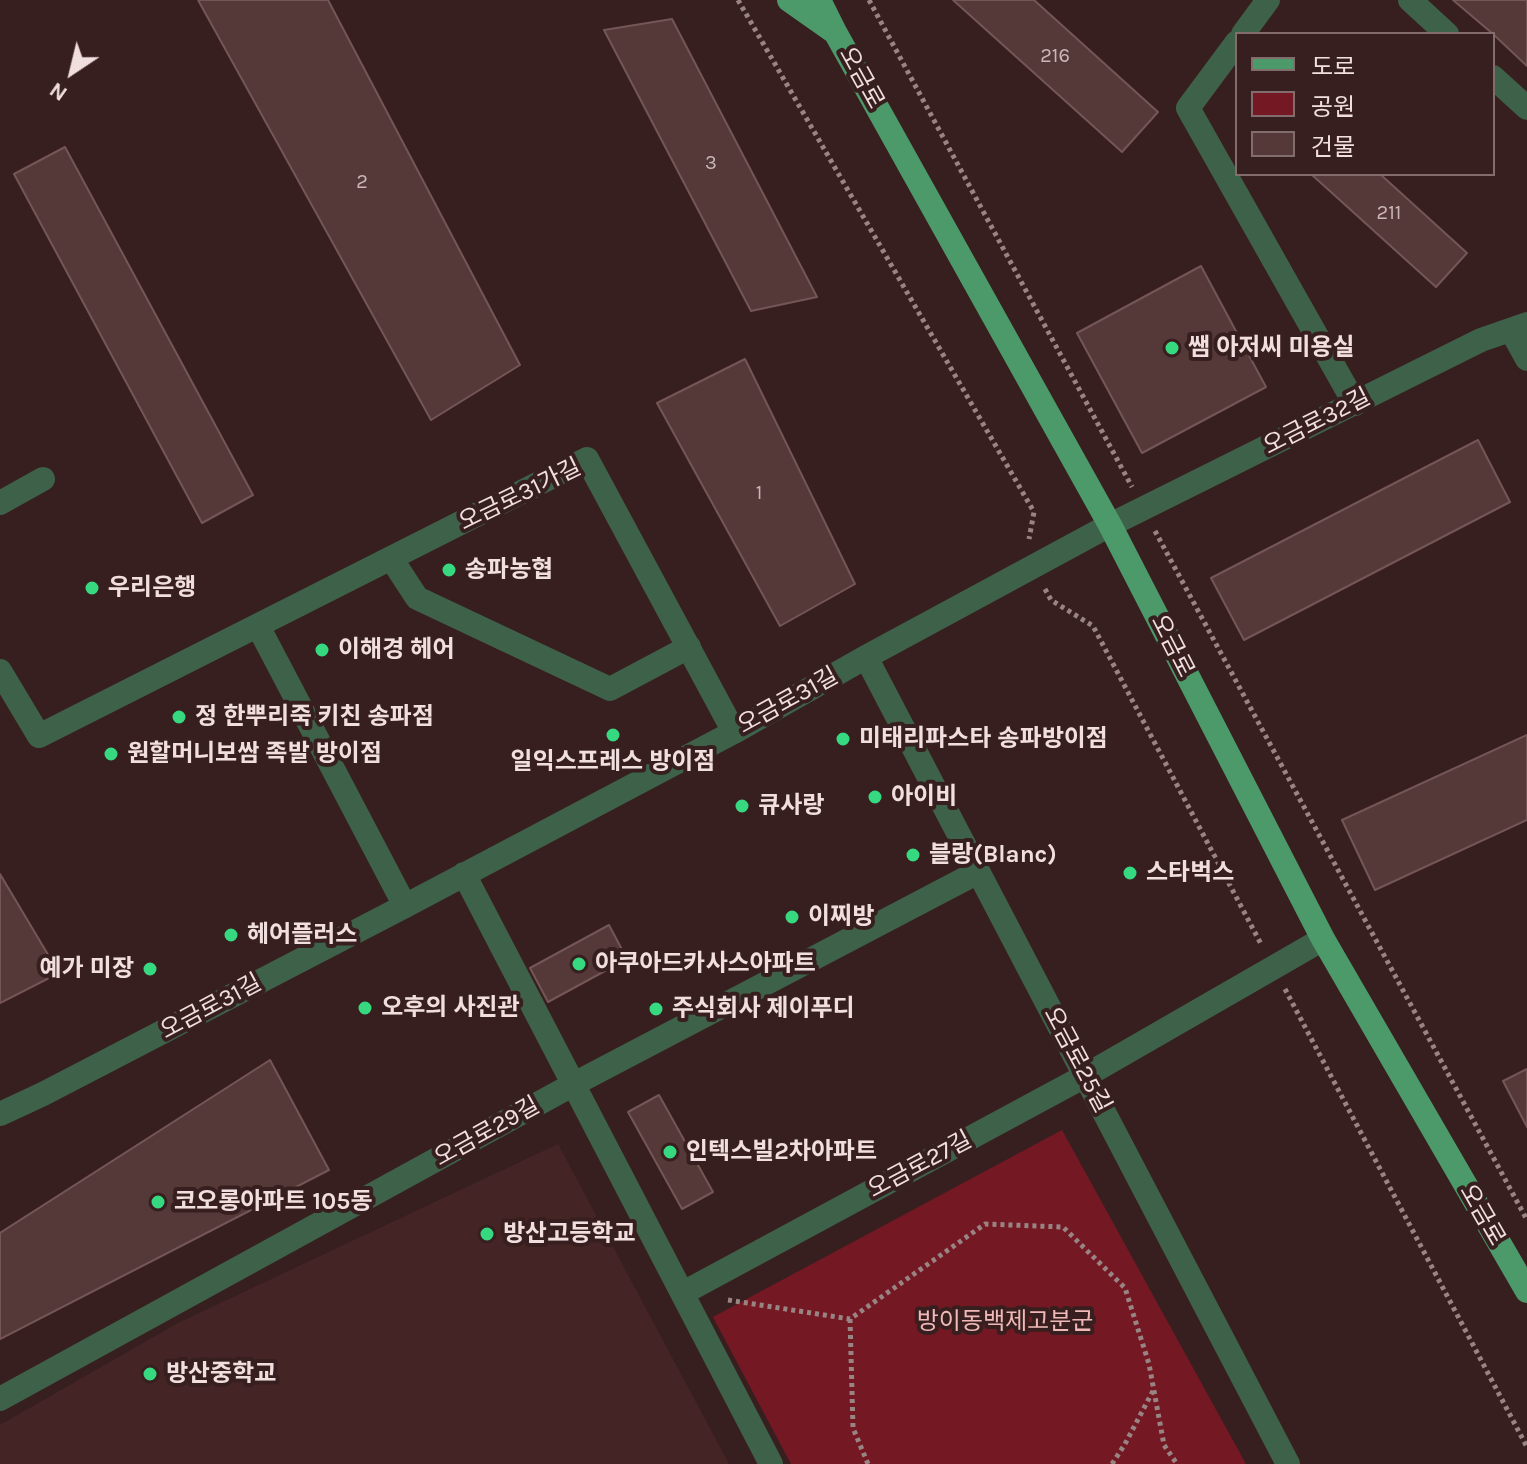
<!DOCTYPE html>
<meta charset="utf-8">
<style>
body{margin:0}
#map{position:relative;width:1527px;height:1464px;overflow:hidden;background:#381f1f;font-family:Karla,"Noto Sans KR",sans-serif}
canvas{display:block}
.legend{position:absolute;left:1235px;top:32px;width:260px;height:144px;box-sizing:border-box;background:#381f1f;border:2px solid #826c6c;margin:0;padding:10px 14px;list-style:none;font-size:24px;color:#f1dfdf}
.legend li{display:flex;align-items:center;gap:16px;height:40px}
.legend b{width:40px;border:2px solid #826c6c}
.north{position:absolute;left:32px;top:32px;width:80px;height:80px;-webkit-text-stroke:6px #381f1f;paint-order:stroke;rotate:215deg;font-size:22px;font-weight:700;line-height:32px;text-align:center;color:#f1dfdf}
.north::after{content:'';display:block;margin:auto;width:28px;height:36px;background:#f1dfdf;clip-path:polygon(50% 0,100% 100%,50% 72%,0 100%)}
</style>
<div id="map">
<canvas width="1527" height="1464"></canvas>
<ul class="legend">
<li><b style="height:10px;background:#4c9a69"></b>도로</li>
<li><b style="height:22px;background:#741823"></b>공원</li>
<li><b style="height:22px;background:#553939"></b>건물</li>
</ul>
<div class="north">N</div>
</div>
<script>
const g = document.querySelector('canvas').getContext('2d');
g.lineJoin = 'round';
function fillPath(path, color) { g.fillStyle = color; g.fill(path, 'evenodd'); }
const toPath = rows => new Path2D(rows.map(r => 'M' + r).join(''));
function stroke(path, color, width, dash) { g.strokeStyle = color; g.lineWidth = width; g.lineCap = dash ? 'butt' : 'round'; g.setLineDash(dash || []); g.stroke(path); }
function label(font, color, halo, rows, align = 'center') {
  g.font = font + ' Karla,"Noto Sans KR",sans-serif'; g.lineWidth = 8; g.setLineDash([]); g.textBaseline = 'middle'; g.strokeStyle = halo; g.fillStyle = color; for (const [text, x, y, turn = 0] of rows) {
    g.save(); g.translate(x, y); g.rotate((+turn || 0) * Math.PI / 180); g.textAlign = isNaN(turn) ? turn : align; if (halo) g.strokeText(text, 0, 0); g.fillText(text, 0, 0); g.restore();
  }
}
const built = toPath([
 [558,1144,729,1464,0,1464,0,1425,178,1323]
]);
const green = toPath([
 [1062,1130,1246,1464,791,1464,713,1317]
]);
const building = toPath([
 [198,0,328,0,520,365,431,420,198,0],
 [953,0,1034,0,1158,112,1122,152,953,0],
 [1453,0,1527,0,1527,66,1493,34,1453,0],
 [672,19,817,297,751,311,604,30,672,19],
 [65,147,253,495,202,523,14,174,65,147],
 [1311,174,1380,174,1467,253,1436,287,1311,174],
 [1201,266,1266,387,1142,453,1077,333,1201,266],
 [745,359,855,584,780,626,657,403,745,359],
 [1478,440,1510,502,1244,640,1211,578,1478,440],
 [1527,735,1527,820,1375,890,1342,820,1527,735],
 [0,874,59,973,0,1003,0,874],
 [609,925,627,959,548,1002,530,968,609,925],
 [270,1060,329,1170,0,1339,0,1233,270,1060],
 [1527,1069,1527,1127,1503,1081,1527,1069],
 [659,1095,713,1192,682,1209,628,1112,659,1095]
]);
const path = toPath([
 [738,0,1034,512,1029,539],
 [869,0,1132,487],
 [1155,531,1527,1220],
 [1045,589,1051,600,1093,626,1261,944],
 [1285,989,1527,1447],
 [728,1300,850,1319,985,1224,1063,1227,1125,1288,1149,1364,1164,1445,1177,1464],
 [850,1319,853,1428,868,1464],
 [1112,1464,1125,1444,1154,1389]
]);
const minor = toPath([
 [1410,0,1447,34],
 [1243,34,1268,0],
 [1237,42,1188,108,1355,404],
 [1493,77,1527,108],
 [1511,330,1527,359],
 [0,503,43,479],
 [391,558,417,598,610,689,689,647],
 [258,626,405,906],
 [866,657,1288,1464],
 [0,671,39,736,587,459,734,732],
 [464,874,771,1464],
 [0,1114,43,1094,405,906,734,732,866,657,1110,525,1481,340,1527,324],
 [683,1293,1085,1076,1323,939],
 [0,1399,574,1084,978,872]
]);
const major = toPath([
 [789,0,833,31],
 [819,0,835,32,1110,525,1323,939,1527,1291]
]);
const markers = [
 [1172,348,8,"#36d880"],
 [449,570,8,"#36d880"],
 [92,588,8,"#36d880"],
 [322,650,8,"#36d880"],
 [179,717,8,"#36d880"],
 [613,735,8,"#36d880"],
 [843,739,8,"#36d880"],
 [111,754,8,"#36d880"],
 [875,797,8,"#36d880"],
 [742,806,8,"#36d880"],
 [913,855,8,"#36d880"],
 [1130,873,8,"#36d880"],
 [792,917,8,"#36d880"],
 [231,935,8,"#36d880"],
 [579,964,8,"#36d880"],
 [150,969,8,"#36d880"],
 [365,1008,8,"#36d880"],
 [656,1009,8,"#36d880"],
 [670,1152,8,"#36d880"],
 [158,1202,8,"#36d880"],
 [487,1234,8,"#36d880"],
 [150,1374,8,"#36d880"]
];
const numberNames = [
 ["216",1055,56],
 ["3",711,163],
 ["2",362,182],
 ["211",1389,213],
 ["1",759,493]
];
const streetNames = [
 ["오금로",861,78,61],
 ["오금로32길",1317,422,-27],
 ["오금로31가길",520,495,-26],
 ["오금로",1172,646,63],
 ["오금로31길",788,701,-29],
 ["오금로31길",211,1007,-28],
 ["오금로25길",1077,1060,62],
 ["오금로29길",487,1132,-29],
 ["오금로27길",920,1165,-28],
 ["오금로",1482,1215,60]
];
const poiNames = [
 ["쌤 아저씨 미용실",1188,348],
 ["송파농협",465,570],
 ["우리은행",108,588],
 ["이해경 헤어",338,650],
 ["정 한뿌리죽 키친 송파점",195,717],
 ["미태리파스타 송파방이점",859,739],
 ["원할머니보쌈 족발 방이점",127,754],
 ["일익스프레스 방이점",613,762,"center"],
 ["아이비",891,797],
 ["큐사랑",758,806],
 ["블랑(Blanc)",929,855],
 ["스타벅스",1146,873],
 ["이찌방",808,917],
 ["헤어플러스",247,935],
 ["아쿠아드카사스아파트",595,964],
 ["예가 미장",134,969,"right"],
 ["오후의 사진관",381,1008],
 ["주식회사 제이푸디",672,1009],
 ["인텍스빌2차아파트",686,1152],
 ["코오롱아파트 105동",174,1202],
 ["방산고등학교",503,1234],
 ["방산중학교",166,1374]
];
const parkNames = [
 ["방이동백제고분군",1005,1322]
];
fillPath(built, '#452425');
fillPath(green, '#741823');
fillPath(building, '#553939');
stroke(building, '#745656', 2);
stroke(path, '#998484', 5, [4, 4]);
stroke(minor, '#3d6149', 24);
stroke(major, '#4c9a69', 24);
for (const [x, y, r, color] of markers) { const dot = new Path2D(); dot.arc(x, y, r, 0, 2 * Math.PI); g.fillStyle = color; g.fill(dot); stroke(dot, '#381f1f', 3); }
label('20px', '#cab6b6', null, numberNames);
label('24px', '#f1dfdf', '#381f1f', streetNames);
label('bold 24px', '#f1dfdf', '#381f1f', poiNames, 'left');
label('24px', '#f0b9b8', '#381f1f', parkNames);
</script>
